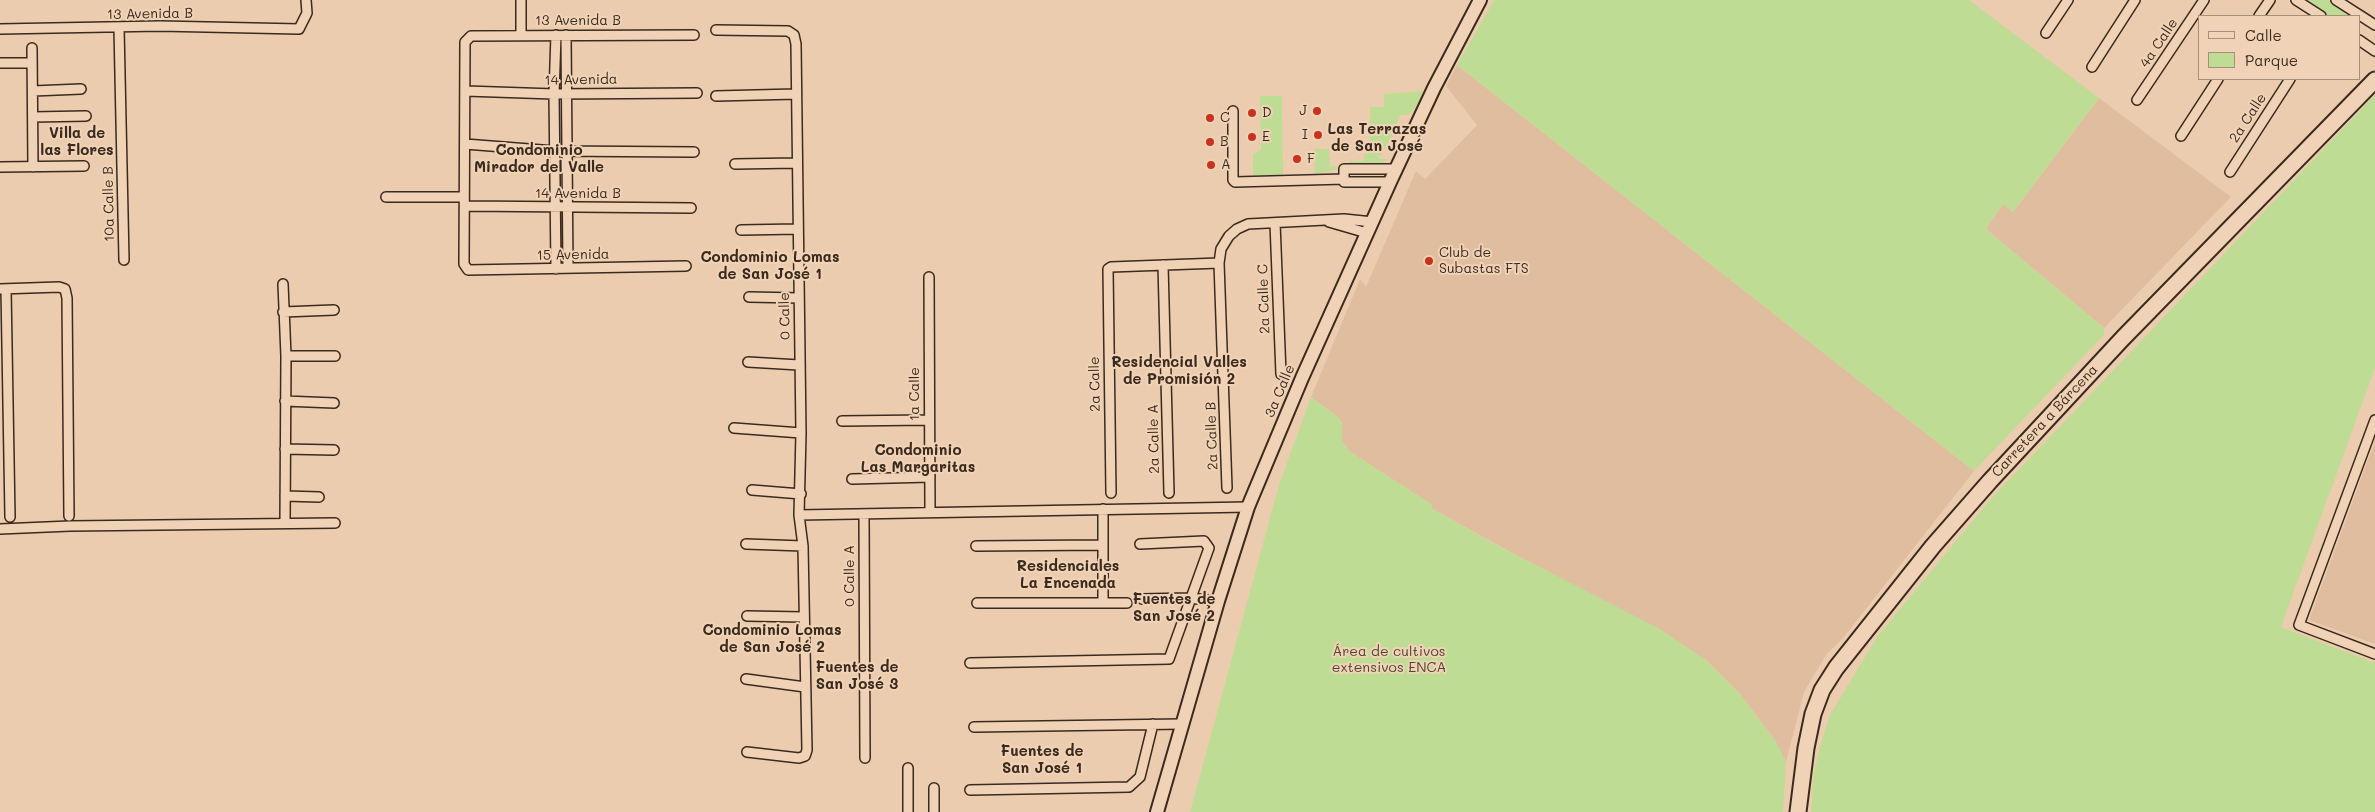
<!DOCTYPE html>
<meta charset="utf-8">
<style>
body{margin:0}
#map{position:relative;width:2375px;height:812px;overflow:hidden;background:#ecccae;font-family:Mali,sans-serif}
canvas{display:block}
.legend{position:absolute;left:2198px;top:15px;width:162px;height:65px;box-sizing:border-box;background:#f0d3b6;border:1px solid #a88f79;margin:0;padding:6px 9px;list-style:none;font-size:15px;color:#3b2a1e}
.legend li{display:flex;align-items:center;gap:10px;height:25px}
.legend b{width:25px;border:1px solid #a88f79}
</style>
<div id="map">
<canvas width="2375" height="812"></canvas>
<ul class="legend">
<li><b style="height:6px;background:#f0d3b6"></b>Calle</li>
<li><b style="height:14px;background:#bfdc94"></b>Parque</li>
</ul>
</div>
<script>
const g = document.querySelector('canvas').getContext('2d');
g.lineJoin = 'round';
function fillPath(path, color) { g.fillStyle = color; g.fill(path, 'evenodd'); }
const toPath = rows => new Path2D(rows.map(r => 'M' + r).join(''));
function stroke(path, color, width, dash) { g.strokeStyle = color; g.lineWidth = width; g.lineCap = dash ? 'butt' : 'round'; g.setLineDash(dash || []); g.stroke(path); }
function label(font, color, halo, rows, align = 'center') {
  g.font = font + ' Mali,sans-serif'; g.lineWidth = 4; g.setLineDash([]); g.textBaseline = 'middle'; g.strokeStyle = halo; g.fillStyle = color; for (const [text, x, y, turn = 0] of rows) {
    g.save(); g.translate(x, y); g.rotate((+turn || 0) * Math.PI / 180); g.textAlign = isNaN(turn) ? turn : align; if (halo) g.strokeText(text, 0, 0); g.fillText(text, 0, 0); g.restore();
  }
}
const built = toPath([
 [1457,65,1974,471,1843,638,1826,655,1804,692,1786,762,1775,740,1739,693,1706,660,1431,508,1432,505,1349,451,1342,441,1342,423,1339,418,1311,397,1360,279,1366,287,1416,171,1425,179,1477,125,1446,86],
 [2099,98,2231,197,2104,328,1986,229,2003,204,2013,212],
 [2375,441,2375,644,2309,620]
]);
const green = toPath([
 [1494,0,1969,0,2099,98,2013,212,2003,204,1986,229,2104,328,2104,335,1974,471,1457,65],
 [2296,0,2336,0,2359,16,2321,16],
 [1423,91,1418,104,1409,115,1400,115,1394,132,1381,155,1379,156,1379,159,1388,159,1383,163,1350,165,1350,161,1364,161,1364,154,1370,153,1370,107,1384,107,1384,94],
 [2375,95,2375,368,2281,627,2375,663,2375,812,1811,812,1814,773,1821,743,1830,715,1877,637,1988,502],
 [1260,96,1282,96,1283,175,1253,175,1253,154,1261,150],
 [1314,149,1329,149,1330,166,1339,167,1339,169,1315,174],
 [1311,397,1339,418,1342,423,1342,441,1349,451,1433,505,1431,508,1491,542,1660,629,1706,660,1739,693,1775,740,1786,762,1783,812,1190,812,1279,485]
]);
const street = toPath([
 [521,0,521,35],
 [2296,0,2321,16],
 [2336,0,2375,25],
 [2259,16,2270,0],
 [119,28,124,260],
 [0,29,160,26,299,29,307,13,306,0],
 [716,30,788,31,794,35,796,44,801,433,799,515,803,546,807,750,805,756,799,758,747,752],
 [2046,33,2068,0],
 [556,35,554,94,556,269],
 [566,35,568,268],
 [2359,40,2375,51],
 [32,48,33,167],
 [0,63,32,63],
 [2092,67,2135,0],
 [33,91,81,89],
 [466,91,554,94,697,93],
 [716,96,796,94],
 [2137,100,2204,0],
 [1233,111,1233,180,1235,182,1344,179],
 [33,117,86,116],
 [2181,136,2218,79],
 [465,144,555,151,694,152],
 [735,164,796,163],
 [0,167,84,166],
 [2230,172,2290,79],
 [1390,182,1344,182,1344,169,1397,169],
 [386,197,464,197],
 [465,206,691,208],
 [1329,222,1367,233],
 [1275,223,1281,374],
 [741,230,798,229],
 [1163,265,1169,493],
 [686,266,468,270,464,264,465,42,471,36,694,35],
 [929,277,930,511],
 [283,284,286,356,285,522],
 [0,289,59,287,65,289,67,298,69,516],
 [6,289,10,517],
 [749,297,799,298],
 [283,312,334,310],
 [286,356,335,356],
 [748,362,799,365],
 [285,401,334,403],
 [2375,420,2299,625,2375,654],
 [842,421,928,420],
 [734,428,801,433],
 [285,449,334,450],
 [852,479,930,477],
 [1227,488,1219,263,1221,249,1229,236,1237,229,1248,224,1344,219,1373,222],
 [752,490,801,494],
 [1111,493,1108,269,1111,267,1219,263],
 [285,496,319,497],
 [864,514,865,758],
 [799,515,1248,507],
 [0,529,70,526,335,523],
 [746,544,803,546],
 [976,546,1103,545],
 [1142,599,1189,598,1218,601],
 [1103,602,1103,509],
 [977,603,1127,603],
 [747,616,803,617],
 [970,663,1169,659,1209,548,1204,541,1140,544],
 [746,679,805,687],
 [974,727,1182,724],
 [908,768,908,812],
 [934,788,934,812],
 [970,790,1129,787,1140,777,1153,724]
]);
const secondary = toPath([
 [1157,812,1218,601,1248,507,1302,378,1390,182,1434,88,1480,0]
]);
const primary = toPath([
 [1798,812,1806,748,1813,714,1822,690,1836,668,1933,546,1990,481,2123,338,2375,80]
]);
const markers = [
 [1317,111,5,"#c8321e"],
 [1252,113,5,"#c8321e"],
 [1210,118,5,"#c8321e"],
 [1318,135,5,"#c8321e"],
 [1252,137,5,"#c8321e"],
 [1210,142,5,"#c8321e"],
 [1297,159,5,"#c8321e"],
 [1211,165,5,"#c8321e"],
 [1429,261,5,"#c8321e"]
];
const streetNames = [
 ["13 Avenida B",150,14,-1],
 ["13 Avenida B",578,21],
 ["4a Calle",2159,43,-56],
 ["14 Avenida",581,80,-1],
 ["2a Calle",2248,118,-57],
 ["14 Avenida B",578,194],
 ["10a Calle B",109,204,-91],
 ["15 Avenida",573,255,-1],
 ["2a Calle C",1264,299,-92],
 ["0 Calle",785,316,-91],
 ["2a Calle",1095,384,-91],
 ["3a Calle",1280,391,-67],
 ["1a Calle",915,394,-90],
 ["Carretera a Bárcena",2045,421,-47],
 ["2a Calle B",1212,436,-92],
 ["2a Calle A",1154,439,-91],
 ["0 Calle A",850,576,-90]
];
const poiNames = [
 ["J",1307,111,"right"],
 ["D",1262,113],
 ["C",1220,118],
 ["I",1308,135,"right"],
 ["E",1262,137],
 ["B",1220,142],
 ["F",1307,159],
 ["A",1221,165],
 ["Club de",1439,253],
 ["Subastas FTS",1439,269]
];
const parkNames = [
 ["Área de cultivos",1389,652],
 ["extensivos ENCA",1389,668]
];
const neighbourhoodNames = [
 ["Las Terrazas",1377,129],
 ["de San José",1377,146],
 ["Villa de",77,133],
 ["las Flores",77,150],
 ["Condominio",539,150],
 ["Mirador del Valle",539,167],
 ["Condominio Lomas",770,257],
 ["de San José 1",770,274],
 ["Residencial Valles",1179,362],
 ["de Promisión 2",1179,379],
 ["Condominio",918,450],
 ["Las Margaritas",918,467],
 ["Residenciales",1068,566],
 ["La Encenada",1068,583],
 ["Fuentes de",1174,599],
 ["San José 2",1174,616],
 ["Condominio Lomas",772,630],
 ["de San José 2",772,647],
 ["Fuentes de",857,667],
 ["San José 3",857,684],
 ["Fuentes de",1042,751],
 ["San José 1",1042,768]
];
fillPath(built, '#e1bd9f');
fillPath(green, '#bfdc94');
stroke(street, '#3b2a1e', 12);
stroke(secondary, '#3b2a1e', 16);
stroke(primary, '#3b2a1e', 19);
stroke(street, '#f0d3b6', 9);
stroke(secondary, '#f0d3b6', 12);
stroke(primary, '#f0d3b6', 15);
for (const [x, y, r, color] of markers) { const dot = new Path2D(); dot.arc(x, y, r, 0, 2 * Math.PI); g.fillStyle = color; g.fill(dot); stroke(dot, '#f0d3b6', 2); }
label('14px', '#3b2a1e', '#f0d3b6', streetNames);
label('14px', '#3b2a1e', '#f0d3b6', poiNames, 'left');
label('14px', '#4f4530', '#f0d3b6', parkNames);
label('bold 15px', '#3b2a1e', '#f0d3b6', neighbourhoodNames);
</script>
